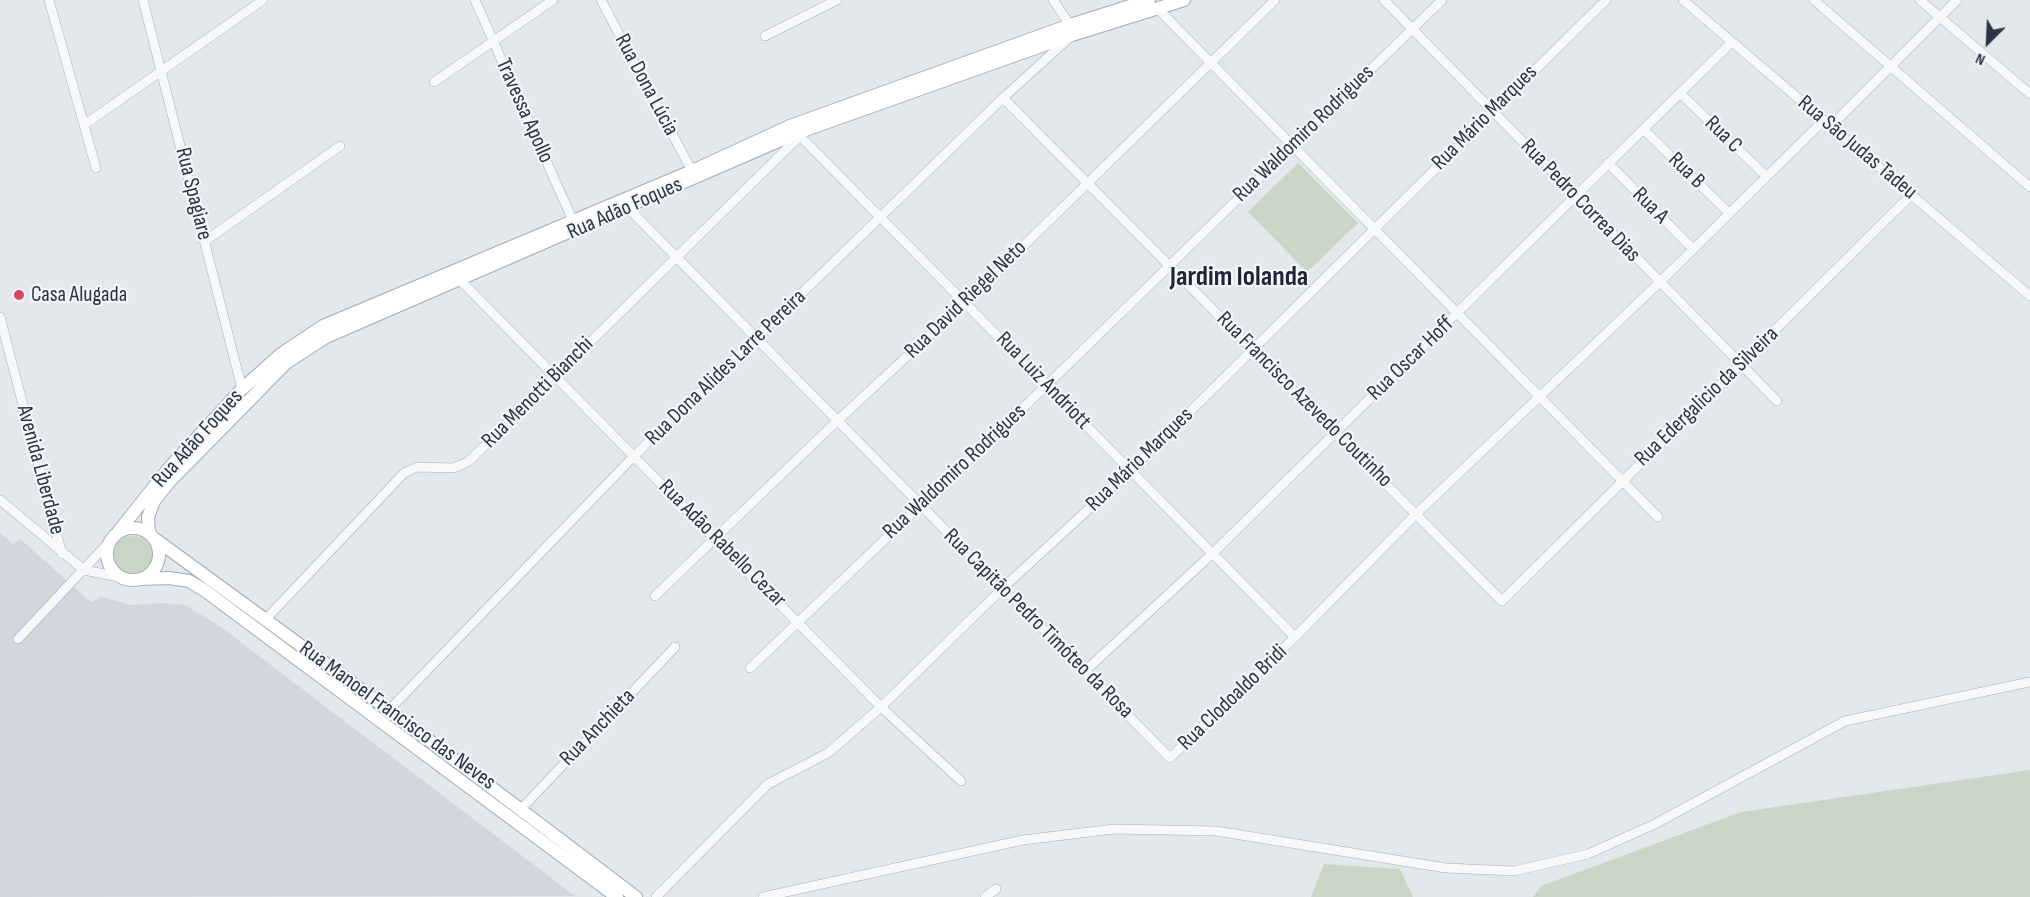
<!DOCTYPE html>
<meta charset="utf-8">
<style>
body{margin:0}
#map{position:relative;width:2030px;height:897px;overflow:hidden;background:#e4e7ec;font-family:"Sofia Sans Condensed",sans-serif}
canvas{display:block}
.north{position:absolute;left:1958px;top:12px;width:60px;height:60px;-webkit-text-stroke:4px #f4f6f9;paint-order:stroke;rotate:204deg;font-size:16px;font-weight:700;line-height:24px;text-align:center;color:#2b3445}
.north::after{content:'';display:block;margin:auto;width:21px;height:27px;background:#2b3445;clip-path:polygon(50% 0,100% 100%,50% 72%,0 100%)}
</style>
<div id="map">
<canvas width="2030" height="897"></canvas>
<div class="north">N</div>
</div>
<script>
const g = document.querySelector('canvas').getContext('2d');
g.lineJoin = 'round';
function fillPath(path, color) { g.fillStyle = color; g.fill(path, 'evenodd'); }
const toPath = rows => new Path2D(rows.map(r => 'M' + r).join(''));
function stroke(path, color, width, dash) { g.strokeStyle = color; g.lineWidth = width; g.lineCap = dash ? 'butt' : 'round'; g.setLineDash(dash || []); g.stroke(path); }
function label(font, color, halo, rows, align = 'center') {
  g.font = font + ' "Sofia Sans Condensed",sans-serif'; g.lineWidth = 4.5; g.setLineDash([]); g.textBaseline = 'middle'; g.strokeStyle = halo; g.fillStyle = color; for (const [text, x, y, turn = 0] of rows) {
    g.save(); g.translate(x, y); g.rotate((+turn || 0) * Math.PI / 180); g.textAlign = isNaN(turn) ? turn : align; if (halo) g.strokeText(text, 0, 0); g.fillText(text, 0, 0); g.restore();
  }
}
const built = toPath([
 [0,533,13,544,20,539,91,602,101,597,131,605,163,603,185,605,218,625,575,896,0,897]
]);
const green = toPath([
 [1298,163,1358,223,1307,272,1248,212],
 '113 556a20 20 0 1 1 40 0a20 20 0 1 1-40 0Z',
 [2030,770,2030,897,1533,897,1541,886,1741,812],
 [1324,864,1400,869,1413,897,1311,897]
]);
const minor = toPath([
 [49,0,84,125],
 [143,0,242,389],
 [475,0,573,221],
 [601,0,692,171],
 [1053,0,1070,25],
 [1384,0,1777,401],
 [1683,0,2030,296],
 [1814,0,2030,187],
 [1920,0,2030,94],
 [1157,8,1658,517],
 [765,36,837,0],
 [434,82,553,0],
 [1680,93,1766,176],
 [1003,98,1502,601,1912,194],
 [1831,126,1957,0],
 [1644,130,1729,213],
 [797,133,1295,637],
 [1608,163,1693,249],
 [96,168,84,125,263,0],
 [628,208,1170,758,1295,637,1416,514,1659,283,1824,120],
 [205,241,340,146],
 [460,280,881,707,961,781],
 [0,317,62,554],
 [0,500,84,570,124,578],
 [655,596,837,421,966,302,1275,0],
 [265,620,404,473,417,467,453,468,468,462,800,136],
 [18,639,113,538],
 [750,668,1047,385,1442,0],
 [1085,671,1212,554,1732,42],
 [389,710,634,456,1003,98,1068,39],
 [522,808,675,647],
 [656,897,768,784,828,753,881,707,1004,587,1130,471,1606,0],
 [763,897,1023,840,1114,829,1216,831,1446,868,1514,871,1588,854,1655,824,1845,721,2030,682],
 [985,897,996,889]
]);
const major = toPath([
 '107 554a26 26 0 1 1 52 0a26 26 0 1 1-52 0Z',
 [118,532,169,468,242,389,281,354,323,326,692,171,790,126,1070,25,1149,0],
 [149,533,148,517,154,501,170,481,286,363,326,337,797,133,1072,35,1184,0],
 [155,539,389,710,636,897],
 [140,579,169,578,189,581,204,590,617,897]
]);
const markers = [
 [19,295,6,"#d1495b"]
];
const streetNames = [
 ["Rua Dona Lúcia",646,85,62],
 ["Travessa Apollo",524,111,66],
 ["Rua Mário Marques",1485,118,-45],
 ["Rua Waldomiro Rodrigues",1304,134,-44],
 ["Rua C",1723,135,44],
 ["Rua São Judas Tadeu",1857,148,40],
 ["Rua B",1686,171,44],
 ["Rua Spagiare",193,194,76],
 ["Rua Pedro Correa Dias",1580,201,46],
 ["Rua A",1650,206,45],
 ["Rua Adão Foques",625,209,-24],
 ["Rua David Riegel Neto",966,300,-44],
 ["Rua Oscar Hoff",1411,359,-44],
 ["Rua Dona Alides Larre Pereira",726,368,-44],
 ["Rua Luiz Andriott",1043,381,46],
 ["Rua Menotti Bianchi",538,393,-45],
 ["Rua Edergalicio da Silveira",1707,397,-44],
 ["Rua Francisco Azevedo Coutinho",1304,400,45],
 ["Rua Adão Foques",198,439,-48],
 ["Rua Mário Marques",1140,460,-44],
 ["Avenida Liberdade",40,470,75],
 ["Rua Waldomiro Rodrigues",955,472,-43],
 ["Rua Adão Rabello Cezar",722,544,45],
 ["Rua Capitão Pedro Timóteo da Rosa",1038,624,45],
 ["Rua Clodoaldo Bridi",1233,698,-44],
 ["Rua Manoel Francisco das Neves",397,716,36],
 ["Rua Anchieta",598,728,-46]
];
const poiNames = [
 ["Casa Alugada",31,295]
];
const districtNames = [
 ["Jardim Iolanda",1239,278]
];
fillPath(built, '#d2d6de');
fillPath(green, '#c9d6c5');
stroke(minor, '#a9aeb7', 10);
stroke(major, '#a3abb8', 14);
stroke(minor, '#f7f8fa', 9);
stroke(major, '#fff', 12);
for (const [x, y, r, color] of markers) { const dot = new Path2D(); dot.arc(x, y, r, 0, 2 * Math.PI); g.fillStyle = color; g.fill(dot); stroke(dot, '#f4f6f9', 2); }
label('22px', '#2b3445', '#f4f6f9', streetNames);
label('22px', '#2b3445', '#f4f6f9', poiNames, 'left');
label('bold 28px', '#1d2536', '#f4f6f9', districtNames);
</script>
